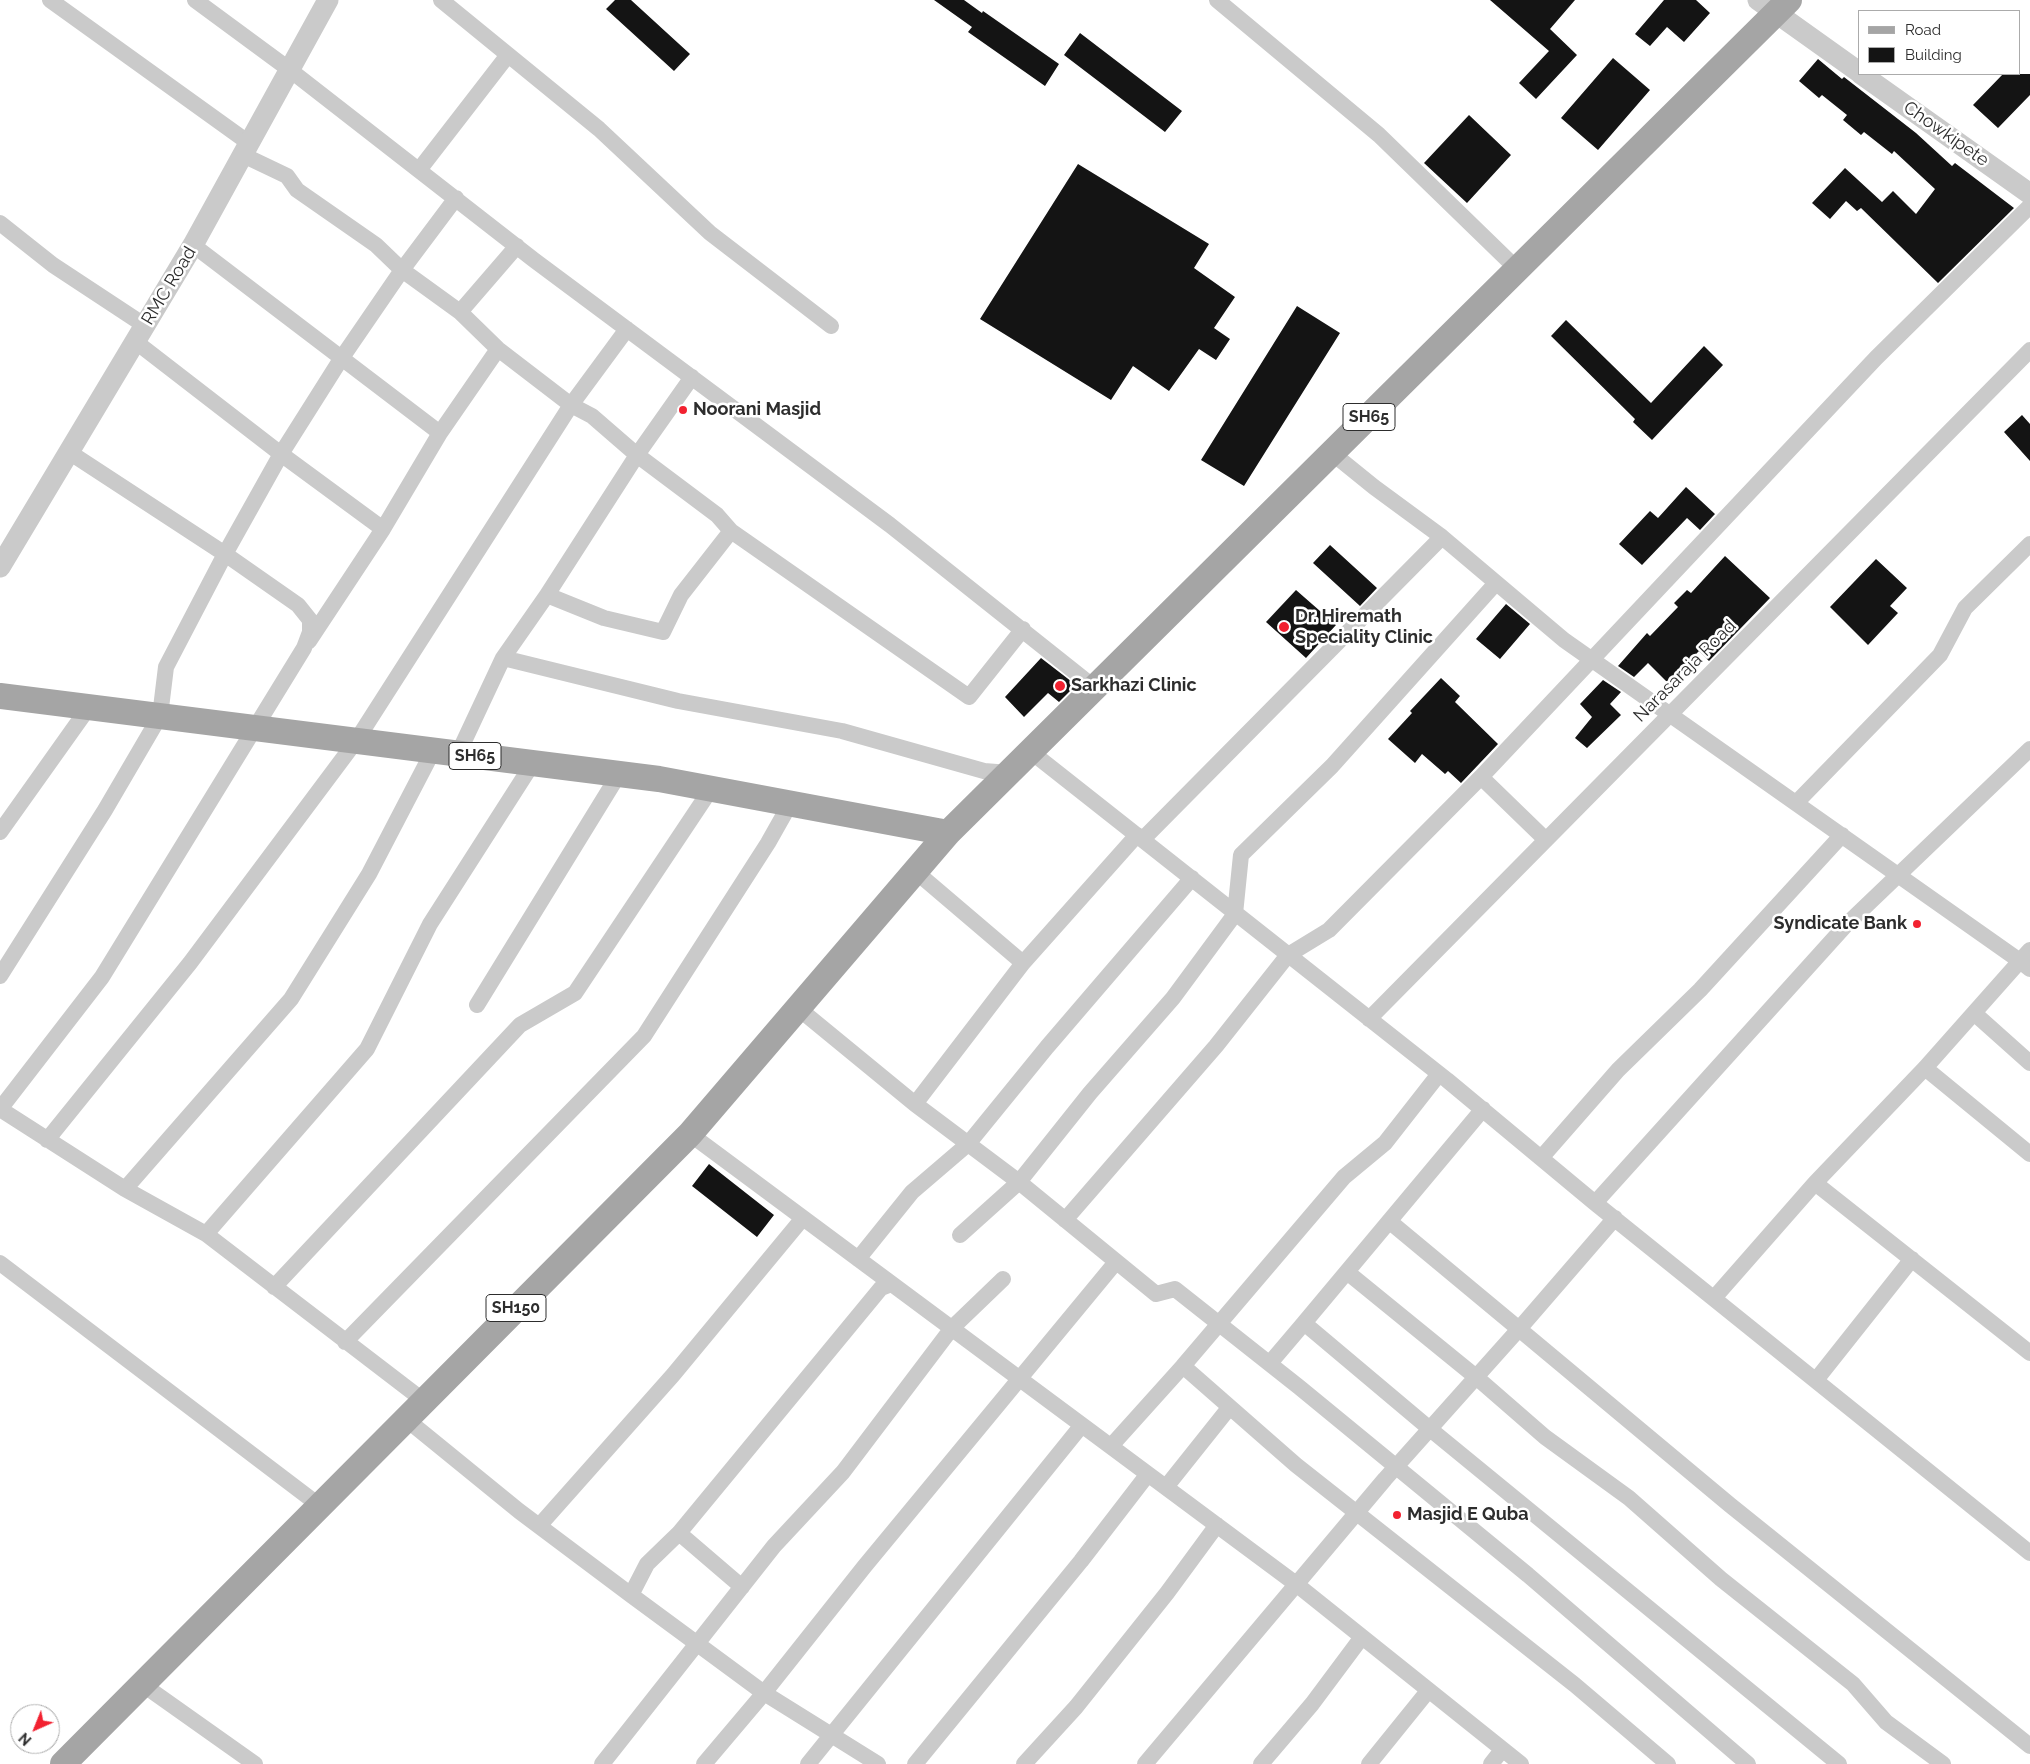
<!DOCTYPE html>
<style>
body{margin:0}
#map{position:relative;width:2030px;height:1764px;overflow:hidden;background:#fff;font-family:Raleway,sans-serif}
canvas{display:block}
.legend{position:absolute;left:1858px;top:10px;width:162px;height:65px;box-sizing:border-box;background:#fff;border:1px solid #ababab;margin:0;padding:6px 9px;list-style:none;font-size:15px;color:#2d2d2d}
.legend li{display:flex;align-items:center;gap:10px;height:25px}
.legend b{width:25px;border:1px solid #ababab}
.north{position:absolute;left:10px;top:1704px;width:50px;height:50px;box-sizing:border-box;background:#fff;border:1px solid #ababab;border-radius:50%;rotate:224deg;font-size:14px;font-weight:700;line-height:20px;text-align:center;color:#2d2d2d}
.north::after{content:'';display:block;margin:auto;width:18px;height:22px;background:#f22130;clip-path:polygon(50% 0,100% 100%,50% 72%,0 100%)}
</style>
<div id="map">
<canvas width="2030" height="1764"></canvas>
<ul class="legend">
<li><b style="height:6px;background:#a5a5a5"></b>Road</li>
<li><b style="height:14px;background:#141414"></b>Building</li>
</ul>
<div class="north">N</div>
</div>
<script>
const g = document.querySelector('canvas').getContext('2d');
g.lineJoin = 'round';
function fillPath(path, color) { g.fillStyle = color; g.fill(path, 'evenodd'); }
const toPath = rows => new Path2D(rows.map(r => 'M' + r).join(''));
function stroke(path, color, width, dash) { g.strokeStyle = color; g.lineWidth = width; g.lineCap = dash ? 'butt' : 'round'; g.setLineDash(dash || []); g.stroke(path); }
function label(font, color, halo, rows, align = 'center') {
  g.font = font + ' Raleway,sans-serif'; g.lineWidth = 5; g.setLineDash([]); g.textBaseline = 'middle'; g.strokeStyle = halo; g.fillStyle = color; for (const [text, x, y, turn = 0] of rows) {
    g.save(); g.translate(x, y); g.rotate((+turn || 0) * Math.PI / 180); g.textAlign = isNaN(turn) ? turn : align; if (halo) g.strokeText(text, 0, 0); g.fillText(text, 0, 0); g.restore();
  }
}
const building = toPath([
 [615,0,631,0,690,54,674,71,606,9],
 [934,0,964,0,982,13,983,11,1059,64,1045,86,968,32,972,27],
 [1490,0,1575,0,1550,29,1577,55,1536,99,1519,83,1549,51],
 [1664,0,1696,0,1710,13,1684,42,1667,27,1650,46,1635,34],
 [1080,33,1182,111,1165,132,1064,55],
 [1613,58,1650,90,1598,150,1561,118],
 [1818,59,1842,79,1844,77,1916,133,1952,166,1955,163,2014,208,1938,283,1861,208,1857,211,1846,201,1830,219,1812,203,1845,168,1882,202,1893,191,1916,214,1935,189,1894,151,1892,154,1864,132,1861,135,1843,120,1847,115,1822,95,1819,98,1799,81],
 [2003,74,2030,74,2030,95,1998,128,1973,105],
 [1469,115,1511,155,1467,203,1424,163],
 [1078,164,1209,244,1194,268,1235,297,1214,328,1230,339,1216,360,1199,349,1169,391,1133,366,1111,400,980,319],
 [1297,306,1340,333,1244,486,1201,460],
 [1566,320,1651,403,1704,346,1723,365,1652,440,1633,422,1635,419,1551,336],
 [2022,415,2030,424,2030,461,2004,432],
 [1686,487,1715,514,1700,530,1687,518,1642,565,1619,544,1650,511,1658,518],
 [1330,545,1377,588,1360,606,1313,563],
 [1725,556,1770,598,1709,661,1699,651,1668,683,1648,663,1634,677,1618,666,1647,633,1650,636,1678,607,1674,603,1687,590,1691,593],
 [1876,559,1907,588,1890,606,1898,613,1868,645,1830,607],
 [1296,590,1336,625,1306,658,1266,622],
 [1506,604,1530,624,1500,659,1476,639],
 [1041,658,1076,685,1059,702,1048,693,1024,717,1005,697],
 [1441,678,1460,696,1455,702,1498,744,1461,783,1448,771,1445,774,1422,754,1415,763,1388,739,1412,713,1410,711],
 [1603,680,1621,692,1610,704,1621,715,1587,748,1575,738,1592,717,1580,704],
 [709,1164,774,1215,757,1237,692,1186]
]);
const minor = toPath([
 [50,0,242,138],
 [195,0,290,70,534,260,890,525,1095,688],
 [441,0,599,129,710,233,831,326],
 [1217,0,1379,135,1517,269],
 [243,155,287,176,297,190,376,245,402,270,460,312,498,349,571,405,592,416,637,455,717,515,731,531,969,697,1023,629],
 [419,170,508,55],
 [0,223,53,265,138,321],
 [193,245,440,433],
 [460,312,517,246],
 [136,342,281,454,383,529],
 [1332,453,1374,487,1442,537,1564,640,2020,961,1925,1068,1815,1183,2030,1353],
 [547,595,604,618,663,632,681,595,731,531],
 [309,641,383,529,440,433,498,349],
 [503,658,678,701,842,731,984,771,1009,773],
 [1030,751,1447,1080,1595,1203,2030,1553],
 [458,754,503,658,547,595,637,455,692,377],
 [1481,777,1546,840],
 [1796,803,1940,655,1965,608,2030,544],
 [0,832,89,707],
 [1143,839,1442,537],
 [915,871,1023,963],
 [2030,950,2020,961,2030,969],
 [0,976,105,810,160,716,166,667,225,554,281,454,341,359,402,270,456,198],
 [477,1005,619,774],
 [798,1008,915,1104,1019,1182,1156,1294,1175,1289,1299,1387,1528,1575,1748,1764],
 [1974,1013,2030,1063],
 [1369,1019,2030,350],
 [1925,1068,2030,1154],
 [1439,1074,1385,1143,1344,1177,1183,1366,1296,1465,1575,1685,1668,1764],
 [915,1104,1023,963,1137,835],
 [0,1109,102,977,304,648,310,632,310,620,298,605,225,554,69,452],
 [0,1109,125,1189,206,1234,424,1401],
 [1483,1109,1304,1323,1430,1429,1839,1764],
 [690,1134,1296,1584,1521,1764],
 [47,1140,190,963,356,741,571,405,627,329],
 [1541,1158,1618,1070,1700,990,1842,835],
 [125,1189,291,999,369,874,433,751],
 [1595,1203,1846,925,2030,749],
 [1615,1218,1519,1329,1730,1505,2030,1746],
 [1065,1220,1216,1046,1288,955,1329,930,1481,777,1876,358,2030,206],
 [206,1234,367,1049,430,924,533,763],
 [960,1235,1019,1182,1090,1093,1173,998,1235,914,1241,855,1332,766,1496,583],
 [858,1259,912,1192,968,1144,1047,1047,1192,878],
 [0,1263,320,1506],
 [1347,1272,1476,1377,1545,1437,1629,1498,1721,1579,1853,1684,1886,1722,1943,1764],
 [274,1287,520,1025,575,993,711,789],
 [1714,1298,1815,1183],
 [345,1342,644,1036,768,843,790,804],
 [1270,1363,1304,1323],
 [1816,1380,1912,1259],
 [406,1419,519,1511,631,1595,764,1693,878,1764],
 [1111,1446,1183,1366],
 [1166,1487,1229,1408],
 [539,1526,673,1375,803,1218],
 [679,1533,742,1587],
 [631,1595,647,1564,679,1533,881,1288,891,1284],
 [142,1684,255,1764],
 [602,1764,774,1546,843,1472,952,1328,1003,1279],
 [704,1764,764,1693,864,1567,1116,1262],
 [808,1764,1082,1425],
 [915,1764,1081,1561,1148,1474],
 [1024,1764,1076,1707,1167,1593,1217,1525],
 [1145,1764,1385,1479,1519,1329,1389,1221],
 [1261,1764,1312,1704,1362,1637],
 [1369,1764,1428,1691],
 [1491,1764,1502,1750]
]);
const tertiary = toPath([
 [1758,0,1859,72],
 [1861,74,2030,194],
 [0,567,193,245,328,0]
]);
const primary = toPath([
 [0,696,659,779,948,833],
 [63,1764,690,1134,948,833,1789,0]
]);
const markers = [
 [683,410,5,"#f22130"],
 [1284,627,6,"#f22130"],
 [1060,686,6,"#f22130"],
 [1917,924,5,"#f22130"],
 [1397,1515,5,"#f22130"]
];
const shields = [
 [1369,417,52],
 [475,756,52],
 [516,1308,60]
];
const shieldNames = [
 ["SH65",1369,417],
 ["SH65",475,756],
 ["SH150",516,1308]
];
const streetNames = [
 ["Chowkipete",1946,134,35],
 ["RMC Road",169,286,-59],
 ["Narasaraja Road",1685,671,-45]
];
const poiNames = [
 ["Noorani Masjid",693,410],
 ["Dr. Hiremath",1295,617],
 ["Speciality Clinic",1295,638],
 ["Sarkhazi Clinic",1071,686],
 ["Syndicate Bank",1907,924,"right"],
 ["Masjid E Quba",1407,1515]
];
fillPath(building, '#141414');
stroke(minor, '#cacaca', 16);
stroke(tertiary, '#cacaca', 21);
stroke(primary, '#a5a5a5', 26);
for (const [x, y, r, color] of markers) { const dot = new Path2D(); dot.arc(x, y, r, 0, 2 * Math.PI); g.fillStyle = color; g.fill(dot); stroke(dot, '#fff', 2); }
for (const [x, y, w] of shields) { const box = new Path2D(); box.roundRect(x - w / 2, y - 13.5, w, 27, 4); g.fillStyle = '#fff'; g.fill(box); stroke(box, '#2d2d2d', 1); }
label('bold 16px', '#2d2d2d', null, shieldNames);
label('18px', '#2d2d2d', '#fff', streetNames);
label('bold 18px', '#2d2d2d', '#fff', poiNames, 'left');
</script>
